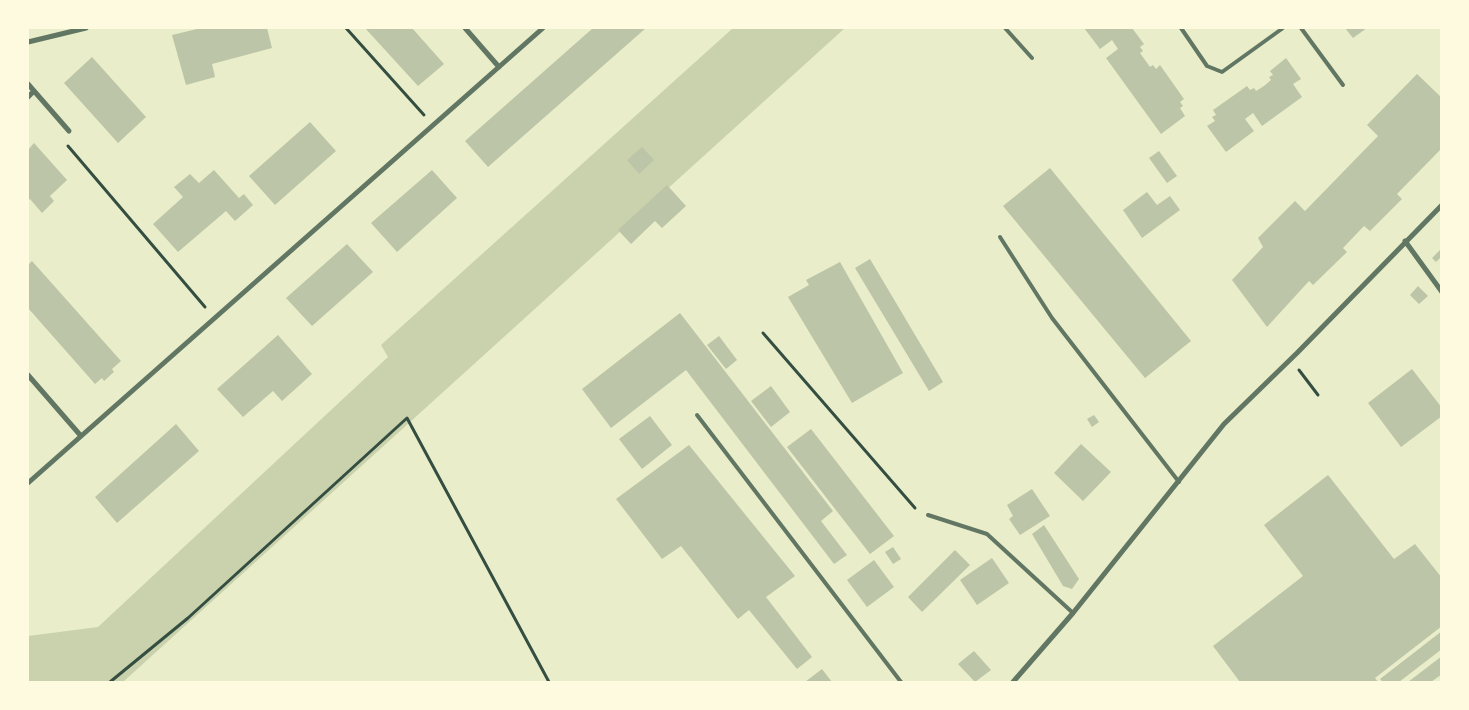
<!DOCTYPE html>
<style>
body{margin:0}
#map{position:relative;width:1469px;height:710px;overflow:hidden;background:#e9edc9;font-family:"Sofia Sans Condensed",sans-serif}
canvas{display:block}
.frame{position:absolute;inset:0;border:29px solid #fefae0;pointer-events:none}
</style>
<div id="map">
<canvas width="1469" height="710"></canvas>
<div class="frame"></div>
</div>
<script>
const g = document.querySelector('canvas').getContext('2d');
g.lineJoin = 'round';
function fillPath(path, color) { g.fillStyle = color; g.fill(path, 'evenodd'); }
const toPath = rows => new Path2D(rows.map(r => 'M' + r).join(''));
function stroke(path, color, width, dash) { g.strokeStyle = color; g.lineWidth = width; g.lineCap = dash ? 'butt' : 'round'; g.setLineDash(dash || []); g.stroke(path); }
const green = toPath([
 [733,28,845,28,123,682,28,682,28,636,98,627,388,357,381,345]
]);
const building = toPath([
 [201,28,267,28,272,48,212,64,215,77,186,85,172,35],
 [365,28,412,28,444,64,418,86],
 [593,28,646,28,488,167,465,141],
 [1084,28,1132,28,1144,44,1140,47,1143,51,1140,53,1150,67,1153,65,1156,69,1160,65,1184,99,1180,102,1183,106,1180,108,1185,116,1161,134,1106,58,1118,49,1112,40,1100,49],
 [1345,28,1367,28,1353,38],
 [92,57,146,117,118,143,64,83],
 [1286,58,1301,79,1293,84,1302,97,1262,126,1253,113,1245,119,1254,131,1226,152,1207,126,1215,121,1212,117,1216,115,1213,110,1247,86,1250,90,1254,88,1256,91,1264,86,1271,80,1269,77,1273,75,1270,71],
 [1417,74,1442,98,1442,148,1397,194,1402,199,1370,231,1364,226,1343,248,1347,252,1313,285,1309,281,1267,327,1232,280,1263,247,1258,238,1295,201,1305,211,1378,136,1367,125],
 [310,122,336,151,275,205,249,176],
 [34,143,67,180,50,196,54,201,42,213,30,199,28,201,28,150],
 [642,147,654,160,639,174,627,160],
 [1159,151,1177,176,1167,183,1149,158],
 [1050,168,1191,341,1145,378,1003,206],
 [214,170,239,198,244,194,253,205,235,221,226,211,178,252,153,224,183,197,174,187,190,174,199,183],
 [432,170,457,198,397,252,371,223],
 [667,185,686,206,662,228,655,221,631,244,618,230],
 [1147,192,1157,205,1170,196,1180,210,1142,238,1123,210],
 [347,244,373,272,312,326,286,298],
 [1442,248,1442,256,1436,262,1432,258],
 [870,259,943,382,929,391,855,268],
 [32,261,121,361,112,369,114,372,104,381,102,378,95,384,28,308,28,265],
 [840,262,903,373,852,403,788,297,809,285,806,280],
 [1418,286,1428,296,1419,304,1410,295],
 [680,313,833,511,821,521,847,555,834,564,686,370,611,428,582,389],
 [278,335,312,374,282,401,273,391,243,417,217,389],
 [719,336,737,360,726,369,707,345],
 [1412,369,1442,408,1442,416,1401,447,1368,403],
 [771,386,790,412,771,427,751,401],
 [1094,415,1099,422,1092,427,1087,419],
 [650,416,672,445,642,469,619,439],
 [176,424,199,451,117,523,95,497],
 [811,429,894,536,870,554,787,447],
 [1081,444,1111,472,1083,501,1054,473],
 [689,445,795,576,766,597,812,657,797,669,749,610,738,619,681,546,662,559,616,499],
 [1328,475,1394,559,1415,544,1442,578,1442,626,1375,678,1378,682,1240,682,1213,646,1303,576,1264,525],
 [1032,489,1050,516,1020,535,1009,519,1013,516,1007,505],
 [1044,525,1079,579,1072,589,1063,586,1032,534],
 [893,547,901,559,893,564,885,552],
 [955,550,970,565,922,612,908,597],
 [992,558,1009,583,977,605,960,580],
 [874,560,894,587,867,607,847,580],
 [1442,631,1442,649,1399,682,1383,682,1380,679],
 [974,651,991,670,975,682,958,664],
 [1442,656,1442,674,1431,682,1408,682],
 [822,669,832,682,805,682]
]);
const path = toPath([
 [346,28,424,115],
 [68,146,205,307],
 [763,333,915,508],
 [1299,370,1318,395],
 [110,682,188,618,407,418,549,682]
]);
const service = toPath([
 [1005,28,1032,58],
 [1181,28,1207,66,1222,72,1283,28],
 [1301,28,1343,85],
 [1000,237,1052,318,1179,482],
 [697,415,901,682],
 [928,515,987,534,1073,613]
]);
const minor = toPath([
 [465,28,499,67],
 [28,42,86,28],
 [28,84,69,131],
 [28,97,34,91],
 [1405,241,1442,292],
 [28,375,81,436],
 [28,483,543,28],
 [1013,682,1073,613,1224,424,1297,353,1442,205]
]);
fillPath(green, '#cad2ad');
fillPath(building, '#bcc5a7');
stroke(path, '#344e41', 3);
stroke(service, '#617663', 4);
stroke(minor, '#617663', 5);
</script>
